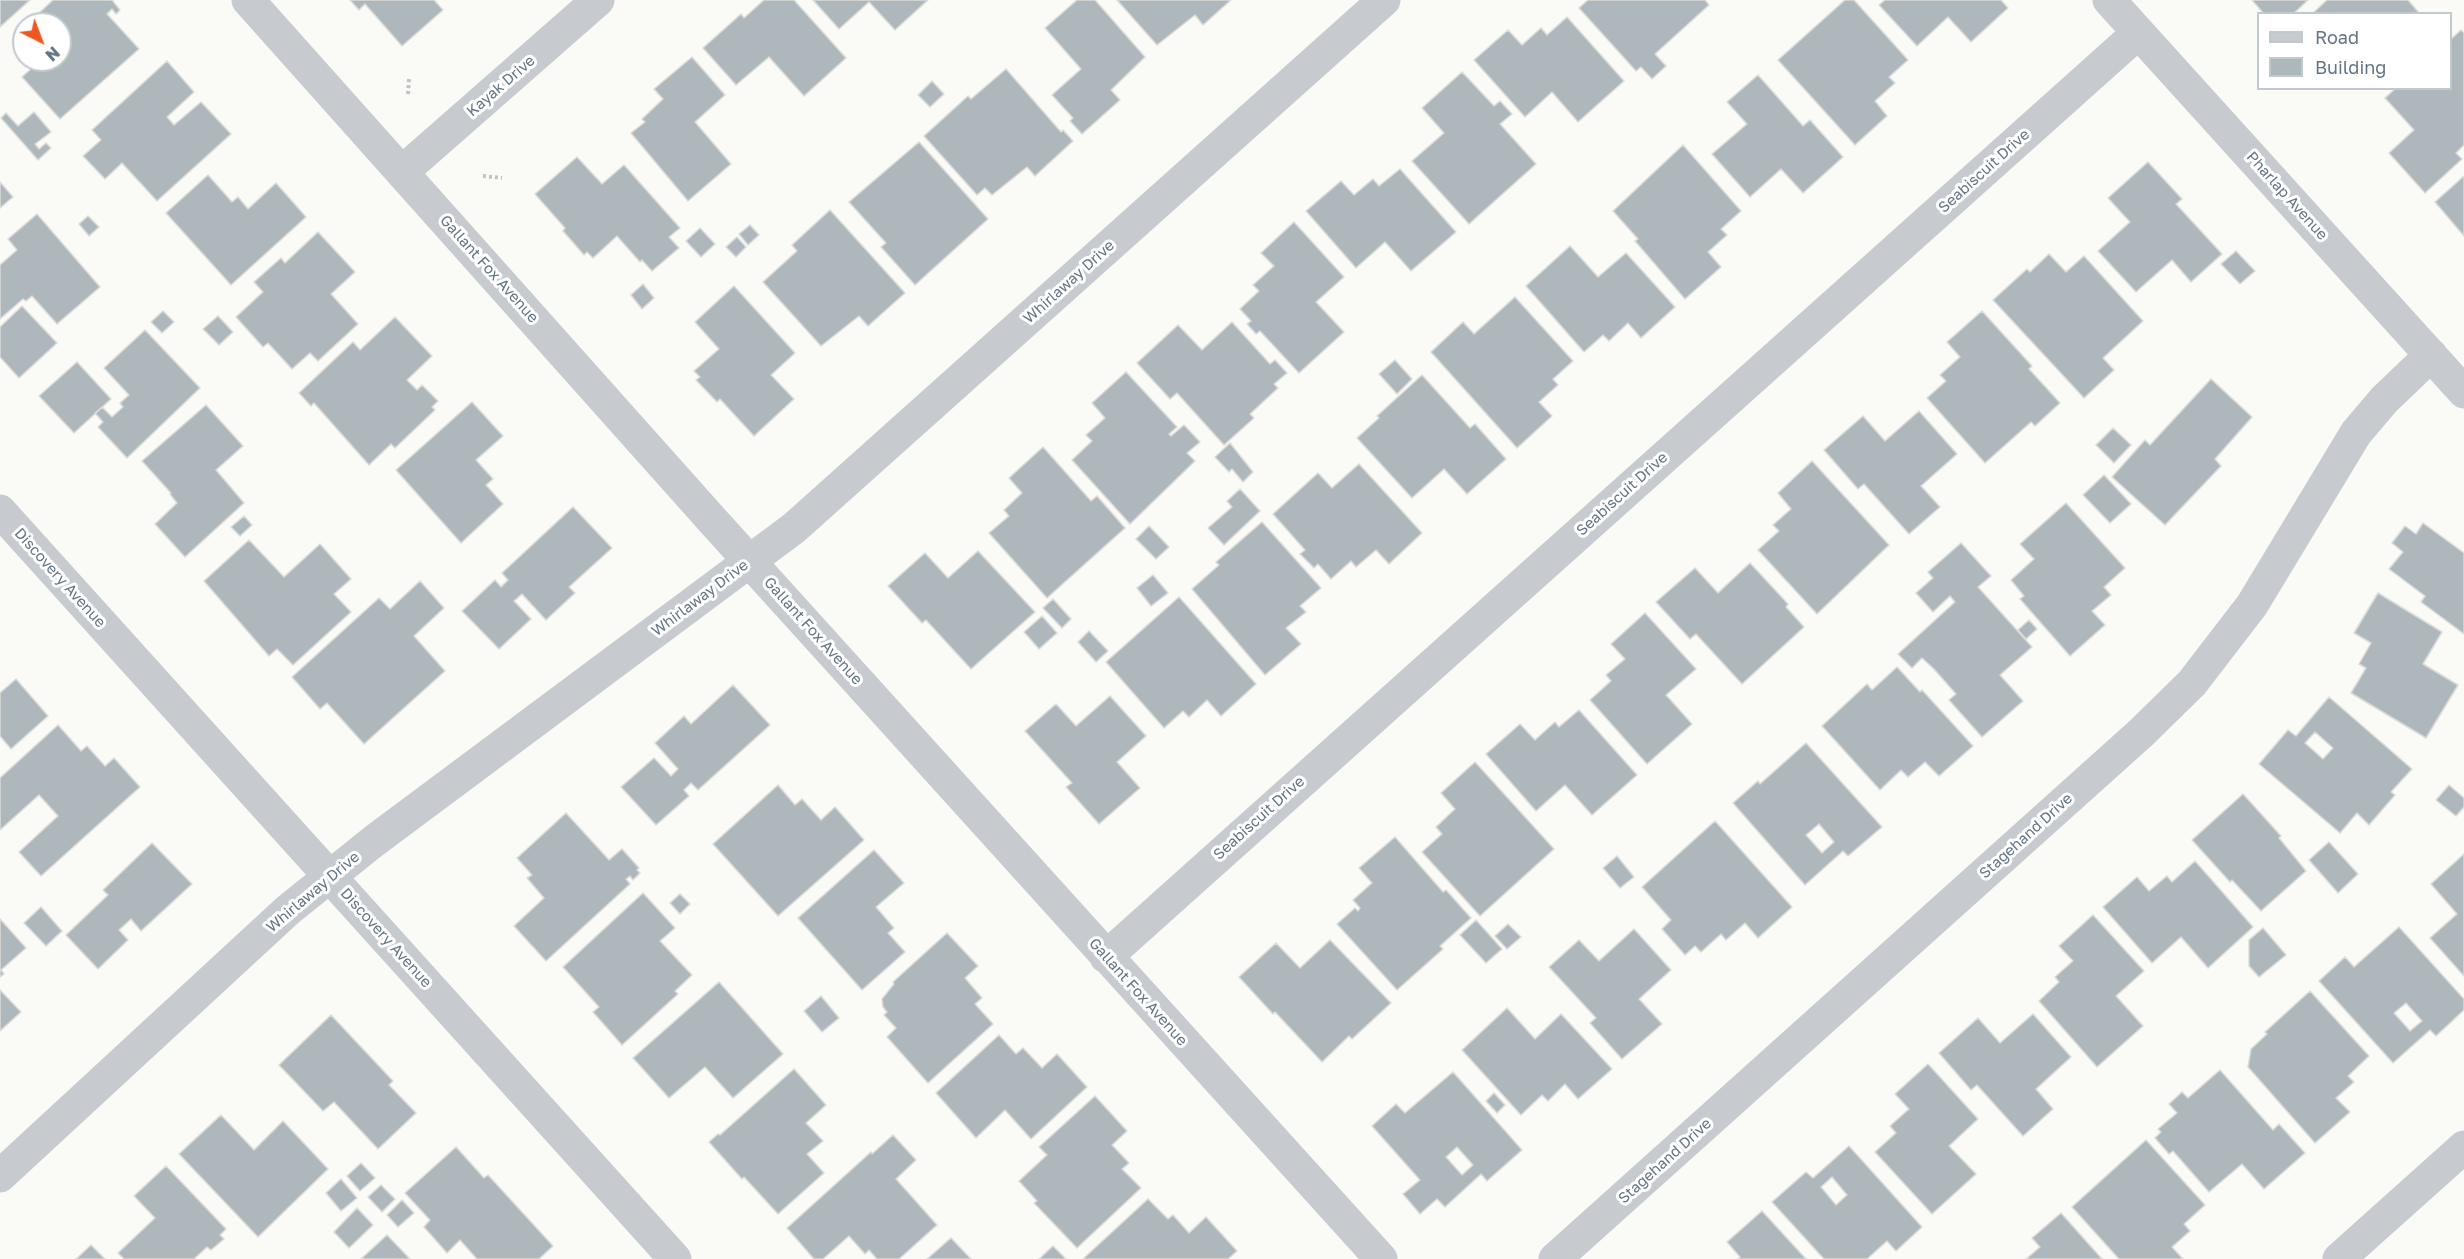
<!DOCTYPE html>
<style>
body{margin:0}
#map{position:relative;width:2464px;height:1259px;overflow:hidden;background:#fafaf7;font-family:"Golos Text",sans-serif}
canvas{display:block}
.legend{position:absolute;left:2257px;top:12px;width:195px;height:78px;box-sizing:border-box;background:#fff;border:2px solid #c1c8ce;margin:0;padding:8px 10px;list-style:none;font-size:18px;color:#637584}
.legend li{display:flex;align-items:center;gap:12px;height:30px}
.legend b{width:30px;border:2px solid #c1c8ce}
.north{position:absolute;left:12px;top:12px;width:60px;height:60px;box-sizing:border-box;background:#fff;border:2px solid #c1c8ce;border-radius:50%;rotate:138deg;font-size:16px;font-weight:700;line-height:24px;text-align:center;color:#637584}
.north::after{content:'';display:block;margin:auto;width:21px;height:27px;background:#ee5723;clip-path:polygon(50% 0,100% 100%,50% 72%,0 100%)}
</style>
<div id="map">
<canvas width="2464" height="1259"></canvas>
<ul class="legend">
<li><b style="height:8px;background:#c7cbcf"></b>Road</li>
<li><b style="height:16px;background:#adb7bc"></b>Building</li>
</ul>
<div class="north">N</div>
</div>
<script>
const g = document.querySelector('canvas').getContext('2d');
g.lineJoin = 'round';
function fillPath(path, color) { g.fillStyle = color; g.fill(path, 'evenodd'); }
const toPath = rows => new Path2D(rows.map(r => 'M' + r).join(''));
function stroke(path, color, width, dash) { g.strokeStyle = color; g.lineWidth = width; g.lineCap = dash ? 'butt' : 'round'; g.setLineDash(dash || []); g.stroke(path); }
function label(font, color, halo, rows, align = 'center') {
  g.font = font + ' "Golos Text",sans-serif'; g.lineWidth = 6; g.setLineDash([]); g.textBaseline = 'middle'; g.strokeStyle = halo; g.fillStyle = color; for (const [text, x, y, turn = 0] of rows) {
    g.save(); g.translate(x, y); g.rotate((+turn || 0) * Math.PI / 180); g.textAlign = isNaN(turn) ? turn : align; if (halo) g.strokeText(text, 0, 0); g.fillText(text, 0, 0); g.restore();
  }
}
const building = toPath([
 [0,0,30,0,0,27,0,0],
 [53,0,112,0,120,10,116,14,112,9,107,14,139,49,60,119,22,77,41,60,60,60,60,24,43,24,36,16,53,0],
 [350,0,434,0,443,10,402,46,365,4,359,10,350,0],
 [764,0,794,0,846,58,804,96,769,57,736,85,703,48,741,14,744,18,764,0],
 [813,0,928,0,895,30,869,2,839,29,813,0],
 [1077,0,1095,0,1145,57,1111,90,1120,100,1082,134,1070,121,1073,118,1052,95,1081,69,1045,28,1077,0],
 [1117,0,1231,0,1203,25,1195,15,1157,45,1117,0],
 [1588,0,1705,0,1709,5,1655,54,1666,66,1652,79,1641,67,1636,71,1579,8,1588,0],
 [1845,0,1854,0,1908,60,1889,77,1895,83,1875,101,1887,116,1855,145,1778,60,1845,0],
 [1885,0,2001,0,2008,8,1971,42,1948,17,1917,46,1879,5,1885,0],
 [2252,0,2308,0,2293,14,2264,14,2252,0],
 [2327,0,2408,0,2420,14,2312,14,2327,0],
 [1567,17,1624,81,1578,122,1552,92,1525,117,1474,60,1508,30,1522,45,1541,28,1547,35,1567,17],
 [2461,30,2464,33,2464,145,2456,153,2462,159,2425,193,2389,153,2414,130,2385,98,2396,88,2450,88,2450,40,2461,30],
 [692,57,725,95,695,122,731,164,688,201,631,133,645,122,642,119,663,99,654,89,692,57],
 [167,61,194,92,167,117,174,125,201,102,231,134,157,201,122,163,105,179,83,156,101,140,92,130,167,61],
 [1006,69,1061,132,1063,130,1073,141,1035,176,1027,167,992,195,985,188,977,195,924,136,968,96,971,99,1006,69],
 [1462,72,1494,106,1500,101,1512,114,1500,124,1536,164,1469,224,1412,161,1444,133,1422,108,1462,72],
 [1758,75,1803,126,1810,120,1843,157,1803,193,1781,169,1750,197,1712,154,1747,124,1727,102,1758,75],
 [932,81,944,94,930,107,918,95,932,81],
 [34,112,51,132,35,144,39,149,46,143,51,148,38,160,1,118,6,113,18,126,34,112],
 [919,142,988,219,915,285,881,247,886,243,849,202,919,142],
 [1683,145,1741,211,1721,229,1727,235,1708,252,1721,267,1685,299,1635,241,1638,239,1613,211,1683,145],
 [577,157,602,184,624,165,680,228,669,237,679,248,652,271,642,260,640,262,617,236,593,258,587,252,584,255,563,231,565,228,535,194,577,157],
 [2148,162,2182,199,2176,204,2222,254,2191,282,2172,260,2136,292,2098,251,2130,222,2108,198,2148,162],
 [1400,169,1456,232,1411,271,1385,242,1356,268,1306,211,1341,181,1354,195,1373,179,1379,186,1400,169],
 [208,175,232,202,238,197,248,209,276,183,306,217,231,285,166,213,208,175],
 [2464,176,2464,236,2435,202,2464,176],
 [0,182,13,197,0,208,0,182],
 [830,210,905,293,868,326,859,316,821,346,763,282,797,251,792,245,830,210],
 [37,214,100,287,57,324,32,296,26,301,23,299,0,319,0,265,17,250,8,239,37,214],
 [88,216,99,227,89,236,79,224,88,216],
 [1294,222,1344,277,1316,302,1344,332,1299,373,1260,331,1256,334,1247,324,1251,321,1240,309,1259,291,1253,285,1274,266,1261,253,1294,222],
 [750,225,759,235,748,245,739,234,750,225],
 [700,228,715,244,701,257,686,241,700,228],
 [318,232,355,272,331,294,358,324,318,361,310,353,292,369,268,343,263,347,236,317,263,292,254,282,281,258,285,263,318,232],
 [737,237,746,247,736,257,726,247,737,237],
 [1570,246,1598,277,1626,253,1675,307,1641,338,1628,323,1609,341,1603,335,1584,352,1526,286,1570,246],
 [2236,251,2255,271,2240,284,2221,264,2236,251],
 [2049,254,2066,272,2084,256,2143,321,2103,358,2114,370,2084,398,1993,300,2027,269,2030,272,2049,254],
 [643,284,654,298,642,309,631,295,643,284],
 [734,286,795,353,771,375,794,399,754,436,720,399,717,402,696,380,700,377,694,371,719,349,695,322,734,286],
 [1515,297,1573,361,1553,379,1558,385,1539,402,1552,416,1517,448,1431,352,1463,322,1474,334,1515,297],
 [22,306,57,343,19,378,0,357,0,327,22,306],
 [163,311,174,322,162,333,151,322,163,311],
 [1982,311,2032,366,2029,369,2060,403,2035,426,2031,422,1985,463,1927,398,1946,381,1940,375,1960,357,1947,342,1982,311],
 [218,316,233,332,219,345,203,329,218,316],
 [395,317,432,356,407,380,417,390,422,385,438,401,432,407,435,410,395,448,391,444,369,465,314,403,311,406,299,393,353,342,360,350,395,317],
 [1232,322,1270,364,1275,360,1287,373,1274,384,1278,388,1250,414,1254,418,1224,445,1177,393,1170,399,1137,363,1178,325,1202,350,1232,322],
 [145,330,200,388,127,458,98,427,103,422,95,413,102,407,112,417,123,407,120,403,129,395,104,368,145,330],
 [1395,360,1412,379,1397,394,1379,374,1395,360],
 [77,362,111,399,74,433,39,396,77,362],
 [1126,372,1177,427,1169,434,1171,436,1184,425,1200,442,1187,453,1195,461,1130,524,1072,460,1092,441,1086,435,1105,418,1092,403,1126,372],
 [1422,375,1470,428,1475,424,1506,459,1467,494,1444,469,1412,498,1357,438,1379,418,1377,416,1422,375],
 [2211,379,2252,417,2215,459,2221,466,2165,525,2112,477,2145,440,2150,445,2211,379],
 [472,402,503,436,476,460,493,479,486,485,503,504,461,543,396,470,472,402],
 [206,405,243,446,216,470,244,503,185,557,155,524,177,503,170,494,171,493,142,461,206,405],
 [1919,411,1957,454,1921,486,1940,507,1909,534,1864,484,1858,489,1824,450,1863,416,1885,441,1919,411],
 [2113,428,2131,445,2114,463,2096,445,2113,428],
 [1230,443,1253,472,1243,482,1232,469,1229,472,1215,457,1230,443],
 [1043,447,1091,501,1097,496,1125,528,1047,598,989,533,1009,516,1004,510,1022,493,1009,478,1043,447],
 [1812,461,1889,545,1817,614,1758,550,1779,531,1773,525,1791,509,1778,493,1812,461],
 [1359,464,1422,533,1389,564,1376,550,1356,567,1351,561,1331,579,1318,564,1314,568,1300,554,1305,550,1273,514,1318,473,1332,488,1359,464],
 [2104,475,2131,504,2110,523,2083,495,2104,475],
 [1240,489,1260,511,1224,545,1208,528,1232,507,1227,501,1240,489],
 [2066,503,2125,568,2104,587,2111,595,2092,611,2105,625,2070,656,2020,599,2024,596,2011,580,2034,559,2020,544,2066,503],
 [573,507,612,548,569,587,575,593,546,620,522,594,514,601,531,619,499,649,462,611,495,580,501,587,508,580,502,573,573,507],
 [244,516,252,525,240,536,231,527,244,516],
 [1262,522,1321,588,1300,606,1306,612,1286,628,1301,644,1265,675,1192,589,1219,565,1216,562,1262,522],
 [2423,523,2464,553,2464,634,2421,602,2425,596,2389,569,2403,552,2392,543,2405,526,2416,534,2423,523],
 [1149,526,1169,547,1156,559,1136,539,1149,526],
 [249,540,284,577,320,544,351,579,334,594,351,612,293,665,277,649,269,656,204,581,249,540],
 [1961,543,1991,576,1978,587,2032,647,2000,675,2023,701,1982,737,1949,700,1956,694,1934,669,1922,658,1912,668,1898,654,1955,602,1950,596,1933,612,1916,593,1933,578,1928,572,1961,543],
 [978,551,1035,612,971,669,926,620,922,623,888,586,925,553,948,578,978,551],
 [1750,563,1788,604,1786,607,1804,627,1742,684,1696,634,1690,639,1656,602,1695,568,1718,593,1750,563],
 [1153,575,1168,593,1151,606,1137,588,1153,575],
 [420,581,444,608,414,636,445,671,364,744,327,703,320,709,292,677,379,598,390,609,420,581],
 [2378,593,2442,632,2423,664,2458,685,2426,738,2351,693,2366,668,2359,664,2371,643,2354,633,2378,593],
 [1179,597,1256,684,1221,716,1207,700,1189,717,1183,711,1164,728,1106,662,1179,597],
 [1053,599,1071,619,1062,628,1043,608,1053,599],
 [1645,613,1696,669,1666,695,1692,724,1647,764,1590,700,1611,681,1606,675,1625,659,1611,644,1645,613],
 [1042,616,1057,633,1039,649,1024,632,1042,616],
 [2029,620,2037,629,2026,639,2018,630,2029,620],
 [1089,631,1108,651,1096,662,1078,642,1089,631],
 [1897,667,1920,692,1922,690,1973,746,1939,776,1925,762,1908,777,1901,770,1880,790,1822,726,1867,684,1872,690,1897,667],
 [16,679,48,716,11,749,0,736,0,693,16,679],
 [733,685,770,725,698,790,691,783,684,790,689,796,656,825,621,787,654,758,671,776,678,769,655,743,684,716,691,724,733,685],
 [1110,696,1146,736,1117,762,1140,788,1099,824,1066,787,1072,783,1025,731,1056,704,1076,726,1110,696],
 [2329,697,2412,769,2391,792,2395,795,2369,825,2357,813,2340,833,2259,764,2288,730,2296,736,2329,697],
 [2315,732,2333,748,2323,759,2305,743,2315,732],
 [1579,710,1637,775,1592,815,1565,785,1536,811,1486,754,1520,724,1535,740,1555,722,1559,727,1579,710],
 [58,725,81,751,87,746,105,766,114,758,140,787,41,876,19,852,58,816,39,795,0,830,0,778,58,725],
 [1806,743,1882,827,1848,856,1843,851,1805,885,1733,803,1758,781,1760,784,1806,743],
 [1819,824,1834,842,1822,853,1806,835,1819,824],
 [1475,762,1554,849,1480,916,1422,852,1442,834,1436,827,1455,809,1441,793,1475,762],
 [778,785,795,805,802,799,821,820,835,807,864,840,778,916,713,844,778,785],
 [2449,785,2464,798,2464,807,2456,816,2436,800,2449,785],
 [2243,794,2281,836,2279,838,2306,871,2261,911,2232,880,2230,882,2192,840,2243,794],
 [566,813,609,860,622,849,639,868,637,870,640,873,633,880,630,876,626,879,630,884,546,961,514,926,544,898,527,878,532,875,517,858,566,813],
 [1715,821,1792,907,1758,938,1745,923,1726,940,1721,934,1701,952,1695,946,1685,955,1662,929,1671,920,1642,887,1715,821],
 [1395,837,1443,892,1446,890,1471,918,1440,946,1443,949,1397,990,1337,924,1355,908,1358,911,1360,908,1353,900,1372,883,1359,868,1395,837],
 [2329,842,2358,874,2338,893,2309,860,2329,842],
 [152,843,192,884,141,931,131,919,119,930,128,940,98,969,66,935,108,895,103,890,152,843],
 [874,850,904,883,876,907,894,928,888,933,905,952,862,990,798,918,874,850],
 [2464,854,2464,976,2430,938,2457,914,2431,884,2464,854],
 [1617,856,1634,877,1620,888,1603,868,1617,856],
 [2195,861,2253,927,2208,968,2181,937,2152,963,2103,907,2137,877,2149,891,2167,876,2172,882,2195,861],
 [643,893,675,928,660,941,692,975,675,991,678,994,622,1045,593,1012,599,1007,563,967,643,893],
 [680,894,690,904,680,914,670,903,680,894],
 [41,907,62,931,46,946,24,923,41,907],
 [2093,915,2144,971,2116,996,2143,1026,2097,1067,2039,1001,2059,982,2055,977,2073,961,2059,946,2093,915],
 [0,919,26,948,1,970,4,974,0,977,0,919],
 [1476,920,1502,949,1486,963,1460,935,1476,920],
 [1508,924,1521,937,1507,949,1495,936,1508,924],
 [2399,927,2464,999,2464,1010,2436,1036,2430,1030,2393,1063,2319,981,2345,957,2354,967,2399,927],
 [2406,1003,2422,1021,2410,1031,2394,1013,2406,1003],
 [2263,928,2286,955,2259,977,2249,966,2249,940,2263,928],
 [1634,929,1671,970,1639,999,1662,1024,1622,1059,1590,1023,1596,1018,1549,967,1579,940,1599,961,1634,929],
 [947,933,978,966,965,978,982,998,975,1004,993,1024,928,1083,887,1037,896,1028,884,1015,887,1012,883,1007,882,999,894,984,893,982,947,933],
 [1330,940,1391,1003,1352,1039,1349,1036,1322,1062,1275,1012,1273,1014,1239,977,1276,943,1300,968,1330,940],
 [719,982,783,1054,733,1098,705,1067,669,1098,633,1058,719,982],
 [0,990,21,1012,0,1031,0,990],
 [2310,991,2369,1056,2348,1076,2354,1082,2336,1098,2350,1112,2315,1143,2248,1067,2251,1049,2267,1034,2265,1032,2310,991],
 [821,996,839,1018,822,1032,804,1011,821,996],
 [1507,1008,1535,1039,1561,1014,1612,1069,1578,1099,1565,1084,1548,1101,1542,1095,1521,1115,1462,1050,1507,1008],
 [2033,1014,2071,1057,2036,1089,2053,1109,2023,1136,1977,1085,1971,1090,1939,1053,1978,1018,2000,1043,2033,1014],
 [331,1015,393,1081,389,1085,416,1113,378,1149,334,1102,323,1111,279,1065,331,1015],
 [999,1035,1016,1054,1023,1048,1042,1068,1057,1054,1087,1087,1031,1139,1005,1110,976,1138,936,1093,999,1035],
 [1928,1064,1978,1119,1949,1146,1976,1174,1932,1214,1875,1152,1896,1133,1890,1126,1909,1109,1895,1094,1928,1064],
 [794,1069,826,1105,806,1123,823,1141,807,1154,824,1173,778,1214,744,1177,742,1179,709,1142,718,1134,720,1135,794,1069],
 [2220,1070,2273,1130,2279,1124,2305,1153,2264,1189,2242,1164,2209,1192,2173,1151,2169,1154,2155,1138,2161,1132,2158,1129,2177,1113,2169,1104,2182,1092,2188,1098,2220,1070],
 [1453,1072,1522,1150,1487,1181,1481,1174,1445,1207,1437,1199,1420,1214,1403,1194,1420,1180,1372,1126,1396,1104,1405,1113,1453,1072],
 [1457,1147,1473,1165,1462,1175,1446,1157,1457,1147],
 [1494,1093,1505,1105,1497,1113,1486,1101,1494,1093],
 [1095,1096,1127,1131,1112,1145,1129,1163,1122,1169,1141,1188,1077,1248,1034,1203,1037,1201,1019,1181,1047,1155,1039,1147,1095,1096],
 [221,1115,254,1150,283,1121,328,1169,258,1237,179,1154,221,1115],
 [893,1135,916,1160,896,1179,937,1225,899,1259,877,1259,869,1250,865,1254,849,1236,823,1259,814,1259,787,1228,871,1152,872,1154,893,1135],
 [2146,1140,2205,1205,2184,1224,2190,1231,2172,1247,2183,1259,2119,1259,2072,1207,2146,1140],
 [1849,1146,1922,1227,1896,1251,1887,1241,1867,1259,1824,1259,1772,1202,1806,1172,1813,1178,1849,1146],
 [1832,1177,1847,1195,1836,1205,1821,1187,1832,1177],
 [456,1147,484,1178,488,1175,553,1246,539,1259,477,1259,460,1240,447,1253,424,1227,430,1220,405,1193,456,1147],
 [361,1163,375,1178,360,1191,347,1176,361,1163],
 [166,1166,226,1229,220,1235,224,1239,211,1250,207,1247,194,1259,124,1259,118,1253,155,1218,134,1196,166,1166],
 [341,1179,357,1198,341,1211,326,1193,341,1179],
 [381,1185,395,1199,382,1212,368,1197,381,1185],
 [1148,1199,1168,1219,1173,1215,1189,1233,1206,1217,1237,1251,1228,1259,1085,1259,1084,1258,1148,1199],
 [402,1200,414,1213,398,1227,387,1215,402,1200],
 [357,1208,373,1225,349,1248,334,1232,357,1208],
 [1762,1211,1806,1259,1738,1259,1740,1257,1727,1242,1762,1211],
 [2061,1213,2102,1259,2026,1259,2040,1247,2032,1238,2061,1213],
 [387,1235,410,1259,361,1259,387,1235],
 [951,1238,971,1259,927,1259,951,1238],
 [91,1245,105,1259,76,1259,91,1245],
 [1053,1246,1066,1259,1039,1259,1053,1246]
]);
const path = toPath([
 [408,94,409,79],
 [483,176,502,178]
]);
const street = toPath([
 [248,0,713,521,1381,1259],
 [2109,0,2464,392],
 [402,172,598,0],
 [0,511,675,1259],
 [1106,957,2138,33],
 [0,1176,288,910,374,841,794,528,1384,0],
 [1555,1259,2141,733,2192,683,2252,605,2356,433,2384,400,2431,355],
 [2339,1259,2464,1147]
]);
const streetNames = [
 ["Kayak Drive",501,86,-41],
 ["Seabiscuit Drive",1984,171,-42],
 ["Pharlap Avenue",2287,196,48],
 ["Gallant Fox Avenue",489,269,48],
 ["Whirlaway Drive",1069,282,-42],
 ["Seabiscuit Drive",1622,494,-42],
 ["Discovery Avenue",60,578,48],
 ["Whirlaway Drive",700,598,-37],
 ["Gallant Fox Avenue",813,631,48],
 ["Seabiscuit Drive",1259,818,-42],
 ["Stagehand Drive",2026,836,-42],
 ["Whirlaway Drive",313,892,-40],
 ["Discovery Avenue",386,938,48],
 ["Gallant Fox Avenue",1138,992,48],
 ["Stagehand Drive",1665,1161,-42]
];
fillPath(building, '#adb7bc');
stroke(building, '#dbdcd9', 1.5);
stroke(path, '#c0c3c5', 4, [3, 3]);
stroke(street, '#c7cbcf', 33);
label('15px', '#637584', '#fff', streetNames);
</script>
